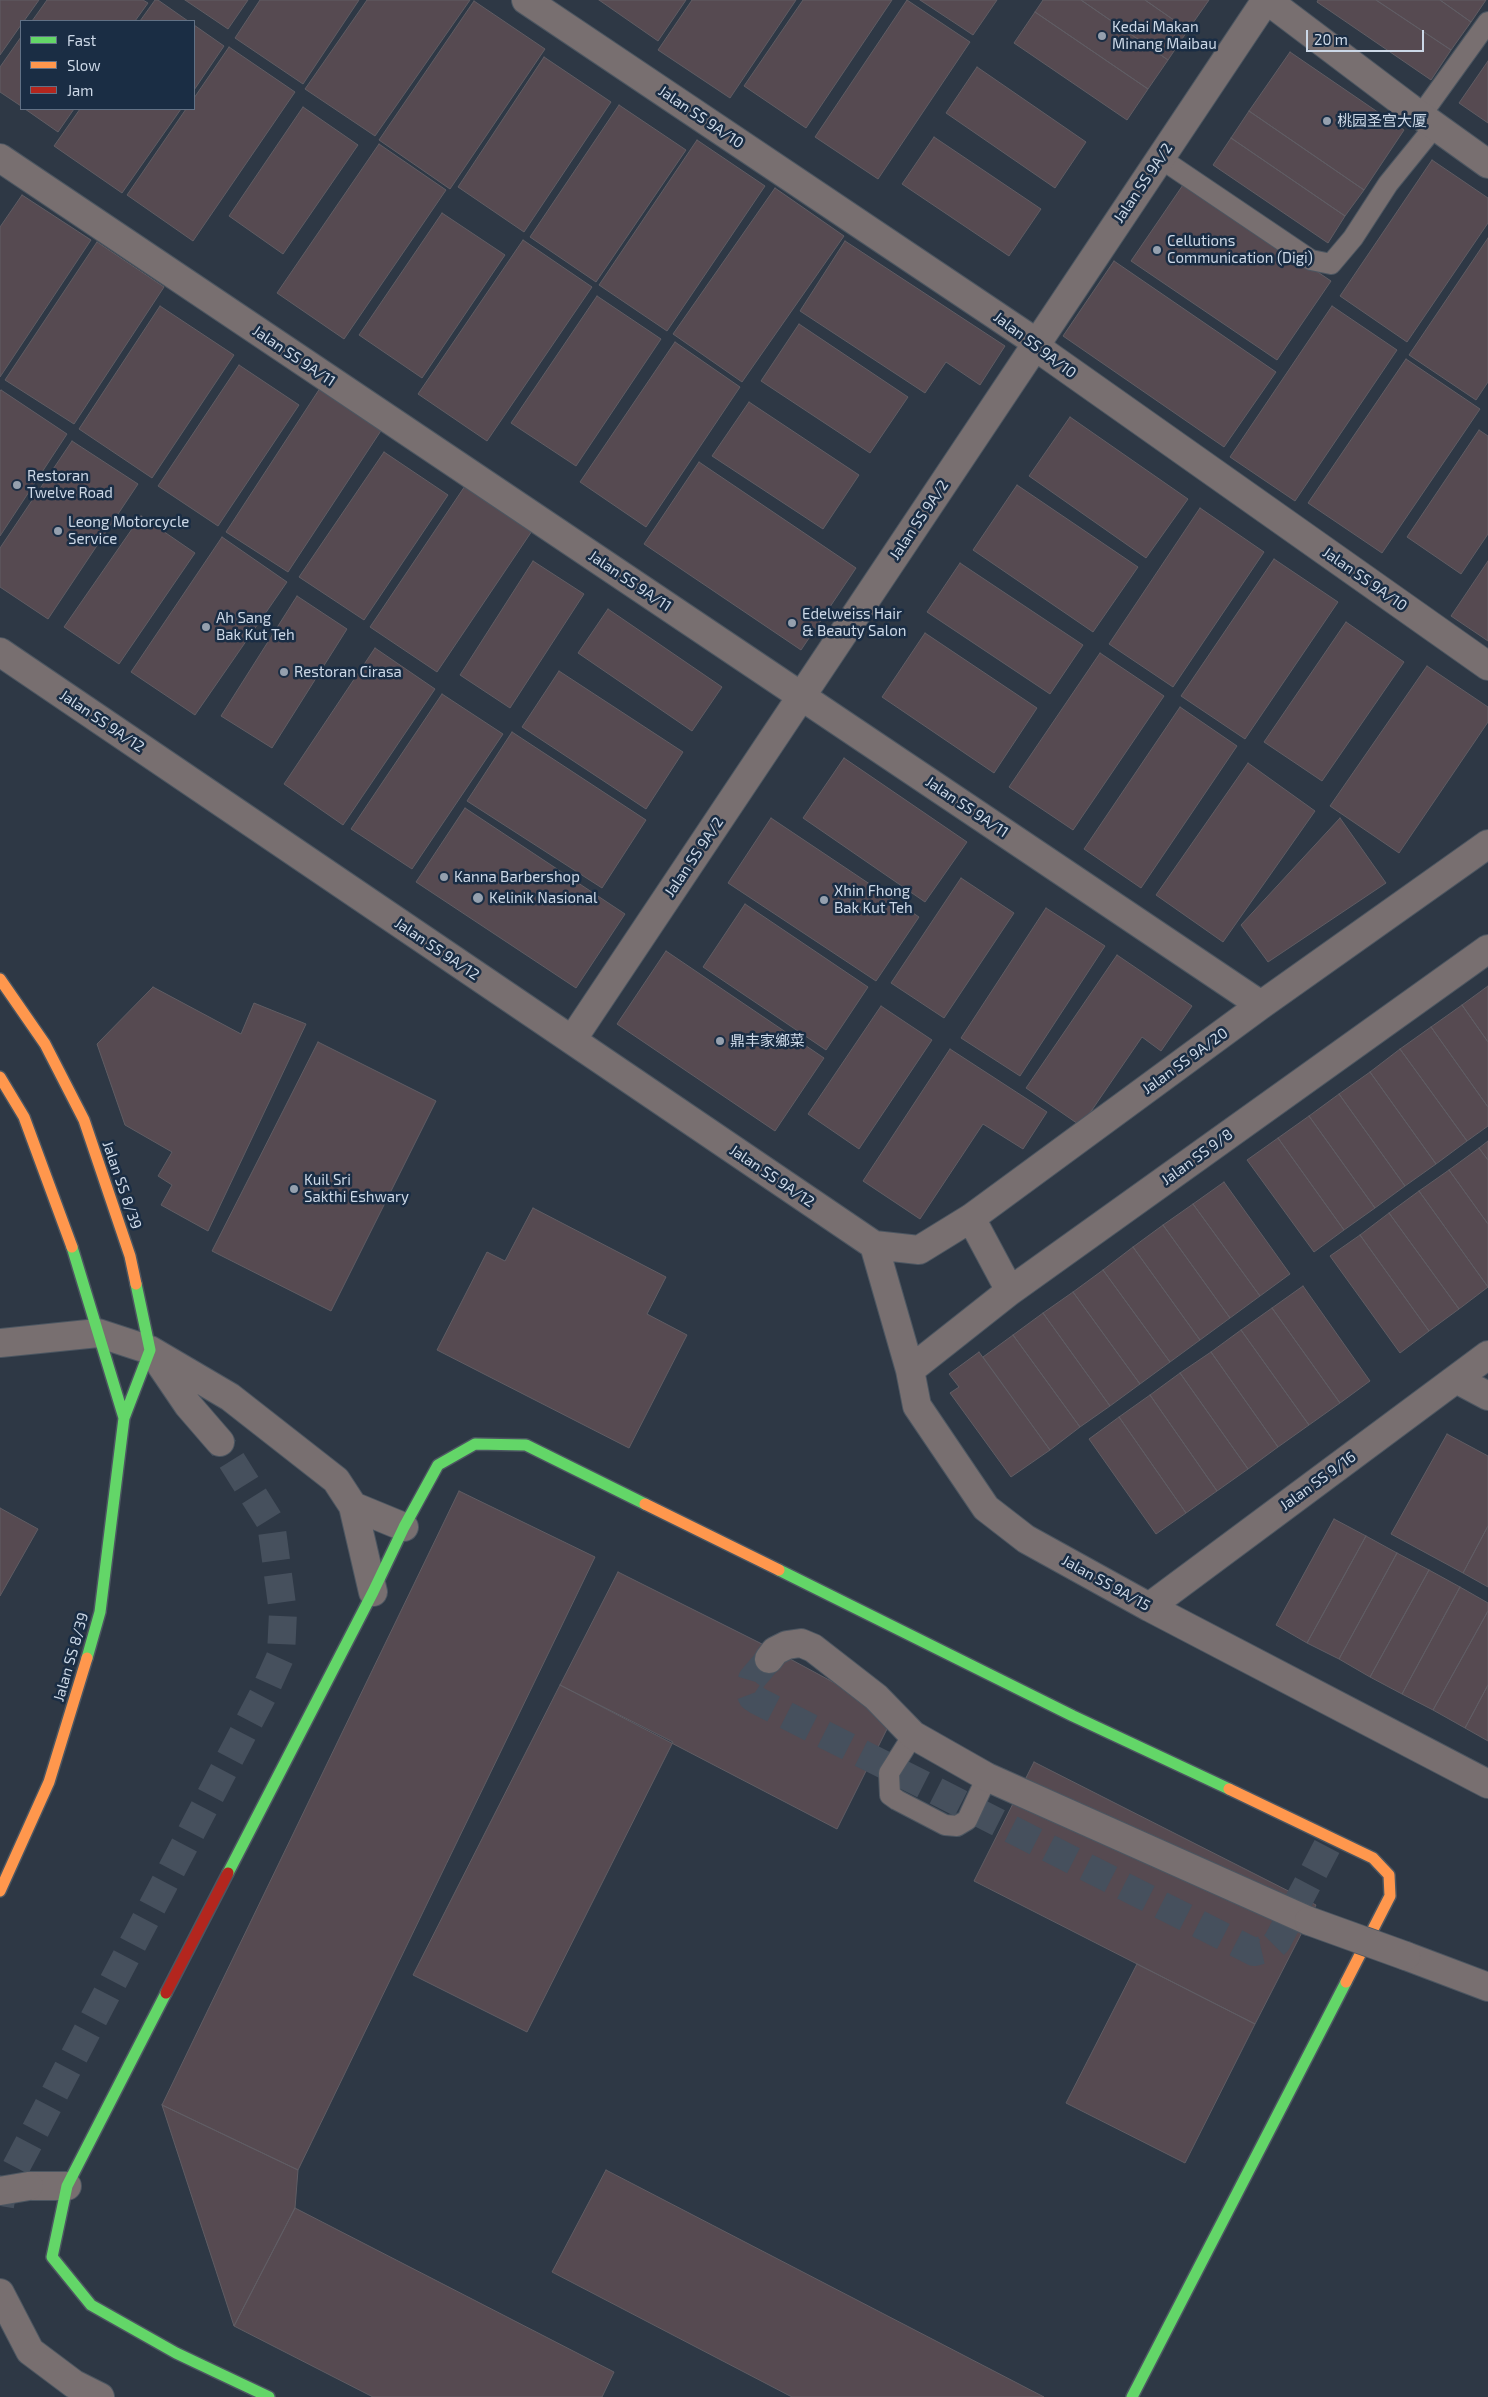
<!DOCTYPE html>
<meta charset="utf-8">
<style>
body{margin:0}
#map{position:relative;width:1488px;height:2397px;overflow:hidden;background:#2e3845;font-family:"Exo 2",sans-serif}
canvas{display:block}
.legend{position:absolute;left:20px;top:20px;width:175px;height:90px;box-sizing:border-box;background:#1a2d44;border:1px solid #617185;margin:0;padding:6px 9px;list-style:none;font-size:15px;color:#ccd8e7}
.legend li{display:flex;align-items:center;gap:10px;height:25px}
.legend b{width:25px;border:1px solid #617185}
.scale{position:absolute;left:1306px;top:30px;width:118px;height:22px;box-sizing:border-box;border:2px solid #ccd8e7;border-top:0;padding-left:6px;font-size:15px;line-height:18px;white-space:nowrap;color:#ccd8e7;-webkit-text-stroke:4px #1a2d44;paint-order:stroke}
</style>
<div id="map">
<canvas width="1488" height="2397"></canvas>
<ul class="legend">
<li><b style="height:6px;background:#63d668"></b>Fast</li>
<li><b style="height:6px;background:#ff974d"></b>Slow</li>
<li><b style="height:6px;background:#b3261e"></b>Jam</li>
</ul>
<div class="scale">20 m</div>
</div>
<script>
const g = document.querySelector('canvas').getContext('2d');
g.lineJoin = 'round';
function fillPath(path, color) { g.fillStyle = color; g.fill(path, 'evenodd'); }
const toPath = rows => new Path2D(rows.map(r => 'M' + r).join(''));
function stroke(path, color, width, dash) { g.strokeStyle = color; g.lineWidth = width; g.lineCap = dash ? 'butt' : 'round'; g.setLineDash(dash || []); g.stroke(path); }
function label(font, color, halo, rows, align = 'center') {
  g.font = font + ' "Exo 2","Noto Sans SC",sans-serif'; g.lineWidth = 5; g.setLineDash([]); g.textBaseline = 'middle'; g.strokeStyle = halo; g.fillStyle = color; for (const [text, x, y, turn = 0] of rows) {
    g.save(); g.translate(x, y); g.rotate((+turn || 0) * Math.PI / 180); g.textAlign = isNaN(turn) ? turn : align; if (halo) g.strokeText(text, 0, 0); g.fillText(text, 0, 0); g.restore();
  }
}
const building = toPath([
 [0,0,39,0,24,21,21,21,21,25,0,55,0,0],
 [47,0,143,0,148,3,135,21,32,21,47,0],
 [155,0,158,0,188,21,140,21,155,0],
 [185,0,248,0,228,29,185,0],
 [260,0,359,0,303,84,235,38,260,0],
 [367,0,470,0,375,136,305,89,367,0],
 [599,0,686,0,658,41,599,0],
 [692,0,796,0,730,98,658,50,692,0],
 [803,0,892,0,806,128,744,86,803,0],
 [907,0,970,42,878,179,815,137,907,0],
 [920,0,997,0,973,35,920,0],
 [1043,0,1081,0,1168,60,1148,89,1035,12,1043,0],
 [1081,0,1145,0,1188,30,1168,60,1081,0],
 [1145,0,1209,0,1188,30,1145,0],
 [1318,0,1376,0,1451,50,1431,80,1317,2,1318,0],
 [1376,0,1440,0,1471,22,1451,50,1376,0],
 [1440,0,1486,0,1471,22,1440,0],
 [474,1,545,49,450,189,379,140,474,1],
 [1035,12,1148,89,1127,120,1014,43,1035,12],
 [194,25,224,46,194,90,194,25],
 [21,37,21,106,0,92,0,67,21,37],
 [229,47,295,92,193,241,127,195,186,109,194,109,194,98,229,47],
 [1290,52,1404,130,1364,190,1249,111,1290,52],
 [544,57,611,102,524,232,458,187,544,57],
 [1488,61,1488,123,1459,103,1488,61],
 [977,67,1086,142,1055,188,946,113,977,67],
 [619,105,686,150,596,282,530,237,619,105],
 [303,107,358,145,283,254,229,216,303,107],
 [25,109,74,109,58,132,25,109],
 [80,109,181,109,122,193,54,146,80,109],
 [1249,111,1364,190,1345,216,1231,138,1249,111],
 [934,137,1041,209,1009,256,902,184,934,137],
 [1231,138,1345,216,1328,243,1213,165,1231,138],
 [697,140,765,186,667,331,599,285,697,140],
 [379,144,446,190,344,339,277,293,379,144],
 [1432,160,1488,198,1488,223,1407,342,1340,296,1432,160],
 [1185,182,1331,281,1277,360,1131,261,1185,182],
 [775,188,844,236,742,382,673,334,775,188],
 [22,195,91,240,0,377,0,227,22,195],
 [442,213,505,255,422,378,359,335,442,213],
 [1488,238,1488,382,1476,400,1409,355,1488,238],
 [523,240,592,287,487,441,418,394,523,240],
 [845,241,1005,346,980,385,946,362,925,393,800,311,845,241],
 [97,242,164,287,74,424,5,380,97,242],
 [1114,261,1276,372,1224,447,1063,336,1114,261],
 [597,296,661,339,576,466,511,423,597,296],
 [160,306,234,355,152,478,79,429,160,306],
 [1332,306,1397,350,1295,501,1230,457,1332,306],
 [799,324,908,397,870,453,761,381,799,324],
 [675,342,740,387,646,527,580,482,675,342],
 [1406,359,1480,409,1382,553,1308,503,1406,359],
 [239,365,299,405,218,526,158,486,239,365],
 [326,379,388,420,288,572,226,532,326,379],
 [1,390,67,434,0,536,0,391,1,390],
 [749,402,859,475,823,529,712,456,749,402],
 [1070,417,1188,499,1146,558,1029,476,1070,417],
 [1479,430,1488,436,1488,534,1461,574,1407,537,1479,430],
 [72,441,138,484,48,619,0,587,0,548,72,441],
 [384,452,448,495,364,620,299,577,384,452],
 [699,462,856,568,801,650,644,544,699,462],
 [469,480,536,525,437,672,370,627,469,480],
 [1017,485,1138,567,1093,632,973,550,1017,485],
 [1200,508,1264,552,1173,687,1109,644,1200,508],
 [141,516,195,553,119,664,64,627,141,516],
 [222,537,287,582,195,715,131,672,222,537],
 [1274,559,1338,602,1245,739,1181,696,1274,559],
 [533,561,584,594,510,708,460,675,533,561],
 [1488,561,1488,641,1451,616,1488,561],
 [960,563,1083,645,1050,694,927,612,960,563],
 [297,596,347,629,272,748,221,716,297,596],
 [608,609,722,687,692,731,578,653,608,609],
 [1346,622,1404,662,1322,781,1264,742,1346,622],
 [925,633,1037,708,994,773,882,697,925,633],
 [375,648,435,689,343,825,284,784,375,648],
 [1100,653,1164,696,1073,830,1009,787,1100,653],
 [1427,666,1488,707,1488,722,1399,853,1330,806,1427,666],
 [559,671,683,752,646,809,522,727,559,671],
 [442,694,503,734,412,869,351,829,442,694],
 [1180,707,1237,746,1141,888,1084,849,1180,707],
 [512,732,646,820,602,888,467,801,512,732],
 [844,758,967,842,925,902,803,818,844,758],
 [1248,763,1315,811,1223,942,1156,895,1248,763],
 [465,808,625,914,576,988,416,882,465,808],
 [771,818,919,917,876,981,728,883,771,818],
 [1340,818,1386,883,1268,962,1241,925,1340,818],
 [961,878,1014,913,944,1018,891,983,961,878],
 [745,904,868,987,826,1050,703,967,745,904],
 [1046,908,1105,946,1020,1076,961,1038,1046,908],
 [666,951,824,1058,775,1131,617,1024,666,951],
 [1117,955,1192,1006,1161,1051,1142,1037,1081,1126,1026,1088,1117,955],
 [1488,986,1488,1042,1462,1005,1488,986],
 [153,987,241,1034,254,1003,306,1024,208,1231,161,1205,172,1185,158,1176,172,1152,125,1125,97,1044,153,987],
 [1462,1005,1488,1042,1488,1107,1431,1027,1462,1005],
 [881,1006,932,1040,859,1149,808,1114,881,1006],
 [1431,1027,1488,1107,1488,1126,1467,1141,1400,1049,1431,1027],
 [318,1042,436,1101,331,1311,212,1251,318,1042],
 [950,1049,1047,1112,1023,1149,983,1124,920,1219,863,1181,950,1049],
 [1400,1049,1467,1141,1436,1164,1370,1072,1400,1049],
 [1370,1072,1436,1164,1405,1186,1339,1094,1370,1072],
 [1339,1094,1405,1186,1375,1208,1309,1116,1339,1094],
 [1309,1116,1375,1208,1344,1230,1278,1138,1309,1116],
 [1278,1138,1344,1230,1314,1252,1247,1160,1278,1138],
 [1488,1141,1488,1160,1479,1148,1488,1141],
 [1479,1148,1488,1160,1488,1224,1449,1170,1479,1148],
 [1449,1170,1488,1224,1488,1287,1419,1191,1449,1170],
 [1224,1182,1290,1274,1260,1296,1193,1204,1224,1182],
 [1419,1191,1488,1287,1459,1309,1389,1213,1419,1191],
 [1193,1204,1260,1296,1230,1318,1163,1225,1193,1204],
 [533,1208,666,1277,647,1314,687,1335,629,1448,437,1350,487,1252,505,1261,533,1208],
 [1389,1213,1459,1309,1429,1331,1360,1235,1389,1213],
 [1163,1225,1230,1318,1200,1340,1133,1247,1163,1225],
 [1360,1235,1429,1331,1400,1353,1330,1256,1360,1235],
 [1133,1247,1200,1340,1170,1362,1103,1270,1133,1247],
 [1103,1270,1170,1362,1140,1384,1073,1292,1103,1270],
 [1303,1286,1370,1381,1340,1403,1272,1308,1303,1286],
 [1073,1292,1140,1384,1110,1406,1043,1313,1073,1292],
 [1272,1308,1340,1403,1309,1425,1241,1330,1272,1308],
 [1043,1313,1110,1406,1080,1427,1013,1335,1043,1313],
 [1241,1330,1309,1425,1278,1447,1211,1352,1241,1330],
 [1013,1335,1080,1427,1050,1450,983,1357,1013,1335],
 [979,1352,1050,1450,1011,1477,950,1393,959,1387,949,1374,979,1352],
 [1211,1352,1278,1447,1248,1469,1180,1373,1211,1352],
 [1180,1373,1248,1469,1217,1491,1150,1395,1180,1373],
 [1150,1395,1217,1491,1186,1513,1119,1417,1150,1395],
 [1119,1417,1186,1513,1156,1534,1089,1439,1119,1417],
 [1447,1434,1488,1456,1488,1526,1463,1573,1391,1534,1447,1434],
 [459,1491,595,1557,298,2170,162,2105,459,1491],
 [0,1508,38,1529,0,1596,0,1508],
 [1334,1519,1366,1536,1307,1643,1276,1625,1334,1519],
 [1488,1526,1488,1587,1463,1573,1488,1526],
 [1366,1536,1397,1553,1339,1659,1307,1643,1366,1536],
 [1397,1553,1429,1570,1370,1677,1339,1659,1397,1553],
 [1429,1570,1460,1587,1402,1694,1370,1677,1429,1570],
 [618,1572,766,1646,894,1715,837,1829,560,1685,618,1572],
 [1460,1587,1488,1603,1488,1611,1433,1710,1402,1694,1460,1587],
 [1488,1611,1488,1685,1465,1728,1433,1710,1488,1611],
 [560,1685,673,1742,527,2032,413,1975,560,1685],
 [1488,1685,1488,1741,1465,1728,1488,1685],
 [1034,1762,1316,1905,1255,2024,974,1881,1034,1762],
 [1137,1964,1255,2024,1185,2163,1066,2103,1137,1964],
 [162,2105,298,2170,295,2208,234,2326,162,2105],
 [606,2170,1044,2397,792,2397,552,2272,606,2170],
 [295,2208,614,2372,602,2397,373,2397,234,2326,295,2208]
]);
const streetTunnel = toPath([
 [769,1659,752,1679,749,1689,752,1697,758,1701,1254,1952,1271,1948,1277,1942,1332,1837],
 [0,2206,2,2194,263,1695,281,1655,283,1612,271,1523,220,1442]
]);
const lane = toPath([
 [1421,115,1488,22],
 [1160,158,1311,260,1331,264,1353,238,1388,184,1435,126],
 [913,1735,889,1773,890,1795,897,1800,945,1825,957,1826,967,1820,987,1777]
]);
const street = toPath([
 [526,0,1037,343,1046,354,1488,666],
 [1267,0,1410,108,1488,164],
 [0,158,1261,1005],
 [0,652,874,1245,919,1250,971,1218,1261,1005,1488,844],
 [572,1040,1266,0],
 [971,1218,1010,1291],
 [874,1245,910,1370,917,1406,986,1508,1026,1539,1149,1607,1488,1784],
 [0,1343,98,1333,150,1350,230,1397,336,1480,353,1506,373,1592],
 [154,1355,188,1405,220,1442],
 [910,1370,1010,1291,1488,949],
 [1456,1379,1488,1396],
 [353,1506,404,1527],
 [1149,1607,1488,1355],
 [769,1659,775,1651,787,1645,801,1643,813,1648,876,1697,913,1735,987,1777,1309,1921],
 [1406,1956,1488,1987],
 [29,2186,67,2186],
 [0,2293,30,2351,74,2384,100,2397]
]);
const fast = toPath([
 [72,1247,124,1418],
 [779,1570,1073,1716,1229,1789],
 [87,1658,100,1612,124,1418,150,1350,136,1284],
 [228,1873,373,1592,404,1527,438,1465,475,1444,526,1445,645,1504],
 [166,1993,67,2186,52,2257,91,2305,176,2353,269,2397],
 [1132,2397,1346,1982]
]);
const slow = toPath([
 [0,979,45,1044,84,1120,130,1256,136,1284],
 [0,1077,24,1117,72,1247],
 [645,1504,779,1570],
 [1229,1789,1373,1858,1389,1875,1390,1896,1346,1982],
 [0,1891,49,1782,87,1658]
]);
const jam = toPath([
 [166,1993,228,1873]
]);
const streetBridge = toPath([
 [1309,1921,1406,1956],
 [0,2191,29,2186]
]);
const markers = [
 [1102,36,5,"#95a0ae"],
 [1327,121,5,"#95a0ae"],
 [1157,250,5,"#95a0ae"],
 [17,485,5,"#95a0ae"],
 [58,531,5,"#95a0ae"],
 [792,623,5,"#95a0ae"],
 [206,627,5,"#95a0ae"],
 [284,672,5,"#95a0ae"],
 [444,877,5,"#95a0ae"],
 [478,898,6,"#95a0ae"],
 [824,900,5,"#95a0ae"],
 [720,1041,5,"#95a0ae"],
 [294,1189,5,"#95a0ae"]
];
const poiNames = [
 ["Kedai Makan",1112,27],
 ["Minang Maibau",1112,44],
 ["桃园圣宫大厦",1337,121],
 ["Cellutions",1167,241],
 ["Communication (Digi)",1167,258],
 ["Restoran",27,476],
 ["Twelve Road",27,493],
 ["Leong Motorcycle",68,522],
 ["Service",68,539],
 ["Edelweiss Hair",802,614],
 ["& Beauty Salon",802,631],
 ["Ah Sang",216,618],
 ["Bak Kut Teh",216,635],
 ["Restoran Cirasa",294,672],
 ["Kanna Barbershop",454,877],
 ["Xhin Fhong",834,891],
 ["Bak Kut Teh",834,908],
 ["Kelinik Nasional",489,898],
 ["鼎丰家鄉菜",730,1041],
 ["Kuil Sri",304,1180],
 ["Sakthi Eshwary",304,1197]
];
const streetNames = [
 ["Jalan SS 9A/10",701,117,34],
 ["Jalan SS 9A/2",1143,183,-56],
 ["Jalan SS 9A/10",1035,345,37],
 ["Jalan SS 9A/11",294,356,34],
 ["Jalan SS 9A/2",919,520,-56],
 ["Jalan SS 9A/10",1365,579,35],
 ["Jalan SS 9A/11",630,581,34],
 ["Jalan SS 9A/12",102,721,34],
 ["Jalan SS 9A/11",967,807,34],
 ["Jalan SS 9A/2",694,857,-56],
 ["Jalan SS 9A/12",437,949,34],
 ["Jalan SS 9A/20",1185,1061,-36],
 ["Jalan SS 9/8",1197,1157,-36],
 ["Jalan SS 9A/12",772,1176,34],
 ["Jalan SS 8/39",122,1185,71],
 ["Jalan SS 9/16",1318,1481,-36],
 ["Jalan SS 9A/15",1106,1583,29],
 ["Jalan SS 8/39",71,1657,-74]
];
fillPath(building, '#564a51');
stroke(building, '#605d64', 1);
stroke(streetTunnel, '#46505d', 28, [28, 14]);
stroke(lane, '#4c5661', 22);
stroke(street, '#4c5661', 30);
stroke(fast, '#4c5661', 14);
stroke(slow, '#4c5661', 14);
stroke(jam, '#4c5661', 14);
stroke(lane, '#786f70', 20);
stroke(street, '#786f70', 28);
stroke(fast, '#63d668', 11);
stroke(slow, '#ff974d', 11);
stroke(jam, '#b3261e', 11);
stroke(streetBridge, '#4c5661', 30, []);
stroke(streetBridge, '#786f70', 28);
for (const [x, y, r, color] of markers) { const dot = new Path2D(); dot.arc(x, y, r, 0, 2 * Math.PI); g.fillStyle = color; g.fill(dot); stroke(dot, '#1a2d44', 2); }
label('15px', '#ccd8e7', '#1a2d44', poiNames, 'left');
label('15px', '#ccd8e7', '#1a2d44', streetNames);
</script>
